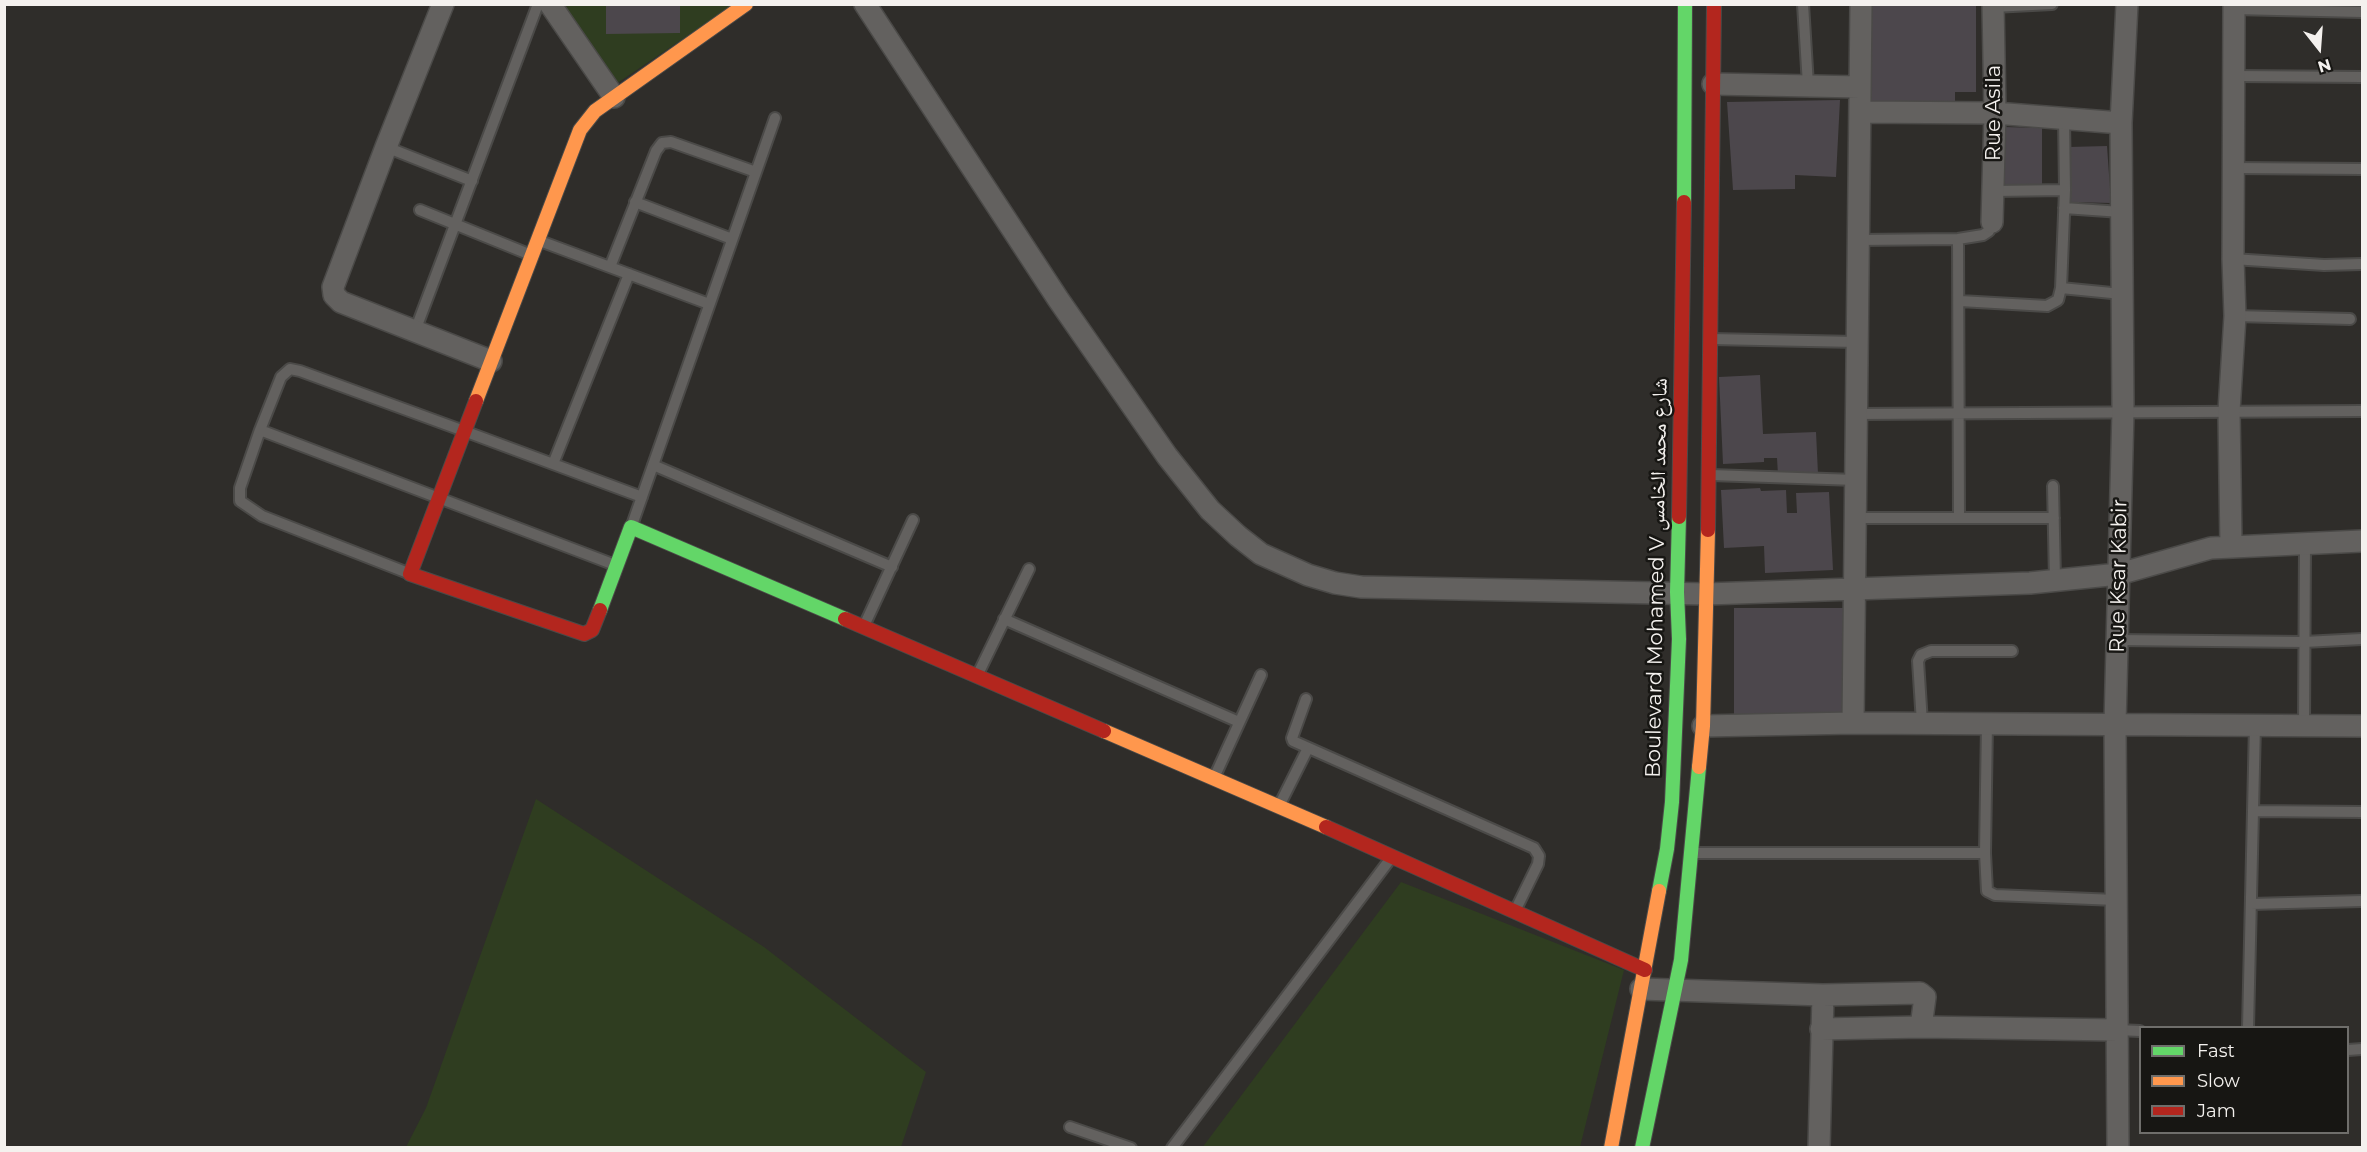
<!DOCTYPE html>
<meta charset="utf-8">
<style>
body{margin:0}
#map{position:relative;width:2367px;height:1152px;overflow:hidden;background:#2f2d2a;font-family:Montserrat,sans-serif}
canvas{display:block}
.frame{position:absolute;inset:0;border:6px solid #f4f1ee;pointer-events:none}
.legend{position:absolute;left:2139px;top:1026px;width:210px;height:108px;box-sizing:border-box;background:#171613;border:2px solid #6f6e6b;margin:0;padding:8px 10px;list-style:none;font-size:18px;color:#f4f1ee}
.legend li{display:flex;align-items:center;gap:12px;height:30px}
.legend b{width:30px;border:2px solid #6f6e6b}
.north{position:absolute;left:2289px;top:18px;width:60px;height:60px;-webkit-text-stroke:4px #171613;paint-order:stroke;rotate:163deg;font-size:16px;font-weight:700;line-height:24px;text-align:center;color:#f4f1ee}
.north::after{content:'';display:block;margin:auto;width:21px;height:27px;background:#f4f1ee;clip-path:polygon(50% 0,100% 100%,50% 72%,0 100%)}
</style>
<div id="map">
<canvas width="2367" height="1152"></canvas>
<div class="frame"></div>
<ul class="legend">
<li><b style="height:8px;background:#63d668"></b>Fast</li>
<li><b style="height:8px;background:#ff974d"></b>Slow</li>
<li><b style="height:8px;background:#b3261e"></b>Jam</li>
</ul>
<div class="north">N</div>
</div>
<script>
const g = document.querySelector('canvas').getContext('2d');
g.lineJoin = 'round';
function fillPath(path, color) { g.fillStyle = color; g.fill(path, 'evenodd'); }
const toPath = rows => new Path2D(rows.map(r => 'M' + r).join(''));
function stroke(path, color, width, dash) { g.strokeStyle = color; g.lineWidth = width; g.lineCap = dash ? 'butt' : 'round'; g.setLineDash(dash || []); g.stroke(path); }
function label(font, color, halo, rows, align = 'center') {
  g.font = font + ' Montserrat,"Noto Naskh Arabic",sans-serif'; g.lineWidth = 5; g.setLineDash([]); g.textBaseline = 'middle'; g.strokeStyle = halo; g.fillStyle = color; for (const [text, x, y, turn = 0] of rows) {
    g.save(); g.translate(x, y); g.rotate((+turn || 0) * Math.PI / 180); g.textAlign = isNaN(turn) ? turn : align; if (halo) g.strokeText(text, 0, 0); g.fillText(text, 0, 0); g.restore();
  }
}
const green = toPath([
 [558,5,733,5,613,86],
 [536,799,764,947,926,1072,901,1147,406,1147,426,1108],
 [1401,882,1624,970,1580,1147,1202,1148]
]);
const building = toPath([
 [606,4,680,4,680,33,606,34],
 [1870,4,1976,4,1976,92,1955,92,1955,103,1870,107],
 [1840,100,1836,177,1795,175,1795,189,1733,190,1727,102],
 [2003,127,2042,128,2042,184,2001,184],
 [2107,146,2111,203,2070,202,2069,147],
 [1760,375,1763,434,1816,432,1818,474,1778,475,1777,458,1764,458,1764,462,1723,464,1719,377],
 [1760,488,1761,491,1786,490,1787,513,1797,513,1796,493,1829,492,1833,570,1765,573,1764,546,1724,548,1721,490],
 [1734,608,1844,608,1843,716,1734,716]
]);
const lane = toPath([
 [1803,4,1808,85],
 [1993,7,2052,4],
 [2234,9,2362,12],
 [2235,76,2362,77],
 [386,147,472,181],
 [2234,168,2362,169],
 [1994,191,2065,190],
 [635,202,732,239],
 [2064,208,2121,212],
 [420,210,531,255],
 [1958,239,1959,518],
 [1858,240,1958,239,1983,235,1989,231,1992,222],
 [540,241,709,304],
 [2233,259,2324,265,2362,264],
 [610,267,656,151,662,143,671,142,756,172],
 [2061,288,2122,294],
 [1960,301,2047,306,2058,300,2061,288,2065,190,2064,118],
 [2235,316,2350,319],
 [415,331,538,4],
 [1711,339,1857,342],
 [1856,414,2362,411],
 [260,430,615,565],
 [553,464,629,274],
 [653,465,892,567],
 [1711,475,1856,480],
 [2053,486,2055,580],
 [1855,518,2054,518],
 [632,525,775,118],
 [408,573,262,516,240,501,240,488,260,430,281,377,290,369,300,371,464,431,642,497],
 [1004,619,1239,722],
 [864,626,913,520],
 [2118,640,2304,642,2362,639],
 [978,674,1029,569],
 [1306,699,1292,738,1293,741,1534,848,1539,856,1538,864,1516,909],
 [1922,723,1918,661,1921,655,1931,651,2012,651],
 [1987,723,1985,853,1987,891,1995,895,2116,900],
 [2304,725,2305,543],
 [1214,778,1261,675],
 [1280,804,1308,748],
 [2254,811,2362,812],
 [1692,853,1985,853],
 [2251,904,2362,901],
 [2248,1028,2255,724],
 [2117,1030,2140,1031],
 [2348,1050,2362,1049],
 [1070,1127,1131,1148],
 [1172,1148,1391,858]
]);
const street = toPath([
 [443,4,386,147,333,287,334,295,341,302,491,361],
 [550,4,614,97],
 [865,4,1058,299,1167,456,1210,510,1238,536,1261,554,1308,575,1335,583,1361,587,1707,594,2030,583,2119,574,2211,548,2362,541],
 [1713,84,1860,87],
 [1860,112,1995,113,2121,123],
 [1992,222,1995,113,1993,4],
 [2231,546,2229,411,2235,316,2233,259,2234,4],
 [1853,723,1861,4],
 [1703,726,1853,723,2362,726],
 [1641,989,1823,995,1920,993,1925,997,1921,1027,2117,1030],
 [1821,1029,1921,1027],
 [1819,1148,1823,995],
 [2118,1148,2115,724,2123,411,2121,123,2127,4]
]);
const fast = toPath([
 [1684,202,1685,4],
 [600,610,631,527,845,619],
 [1659,891,1667,849,1672,802,1679,639,1677,592,1679,517],
 [1642,1148,1681,960,1699,767]
]);
const slow = toPath([
 [476,401,580,130,595,111,746,4],
 [1104,731,1326,827],
 [1699,767,1703,726,1708,530],
 [1611,1148,1659,891]
]);
const jam = toPath([
 [476,401,410,574,584,634,592,630,600,610],
 [1679,517,1684,202],
 [1708,530,1714,4],
 [845,619,1104,731],
 [1326,827,1645,970]
]);
const streetNames = [
 ["Rue Asila",1994,113,-90],
 ["Rue Ksar Kabir",2119,576,-89],
 ["Boulevard Mohamed V شارع محمد الخامس",1657,578,-89]
];
fillPath(green, '#2f3d20');
fillPath(building, '#4c474c');
stroke(lane, '#4b4a48', 14);
stroke(street, '#4b4a48', 24);
stroke(fast, '#4b4a48', 16);
stroke(slow, '#4b4a48', 16);
stroke(jam, '#4b4a48', 16);
stroke(lane, '#63615f', 10);
stroke(street, '#63615f', 21);
stroke(fast, '#63d668', 14);
stroke(slow, '#ff974d', 14);
stroke(jam, '#b3261e', 14);
label('21px', '#f4f1ee', '#171613', streetNames);
</script>
